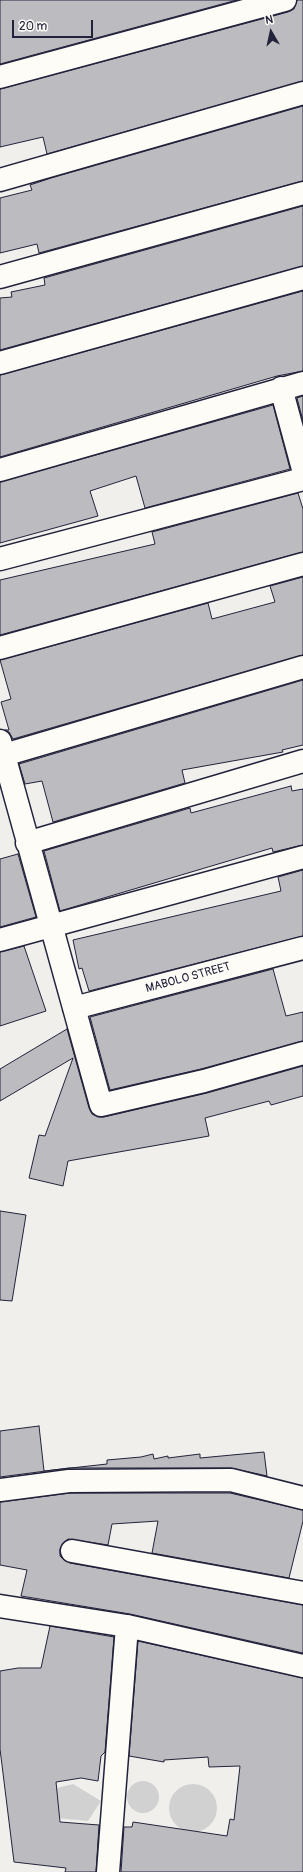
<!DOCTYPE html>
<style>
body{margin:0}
#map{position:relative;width:303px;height:1872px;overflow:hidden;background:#f0efec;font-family:Pangolin,sans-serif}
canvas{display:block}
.north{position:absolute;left:251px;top:12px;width:40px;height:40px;-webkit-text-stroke:3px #fdfcf7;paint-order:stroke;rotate:351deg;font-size:11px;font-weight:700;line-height:16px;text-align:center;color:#22223b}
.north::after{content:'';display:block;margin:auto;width:14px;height:18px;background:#22223b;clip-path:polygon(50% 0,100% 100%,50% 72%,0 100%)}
.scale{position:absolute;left:12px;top:20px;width:81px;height:18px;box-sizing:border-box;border:2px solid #22223b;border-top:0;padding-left:5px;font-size:12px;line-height:14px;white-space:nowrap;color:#22223b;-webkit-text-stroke:3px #fdfcf7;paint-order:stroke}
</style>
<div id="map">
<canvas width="303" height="1872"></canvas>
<div class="north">N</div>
<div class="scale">20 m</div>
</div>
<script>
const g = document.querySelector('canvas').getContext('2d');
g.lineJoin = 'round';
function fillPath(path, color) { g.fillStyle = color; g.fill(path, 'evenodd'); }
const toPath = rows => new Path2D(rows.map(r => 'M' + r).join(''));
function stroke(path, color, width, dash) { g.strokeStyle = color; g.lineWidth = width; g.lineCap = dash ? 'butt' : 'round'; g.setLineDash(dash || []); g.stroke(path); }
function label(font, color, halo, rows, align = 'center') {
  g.font = font + ' Pangolin,sans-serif'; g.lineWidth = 3; g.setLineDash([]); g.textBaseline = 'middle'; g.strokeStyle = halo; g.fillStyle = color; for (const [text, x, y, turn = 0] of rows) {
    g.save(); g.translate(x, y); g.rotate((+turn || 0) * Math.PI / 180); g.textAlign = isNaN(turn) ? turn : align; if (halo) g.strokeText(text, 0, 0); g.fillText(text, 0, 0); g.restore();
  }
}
const green = toPath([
 '127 1797a16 16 0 1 1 32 0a16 16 0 1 1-32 0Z',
 '169 1808a24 24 0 1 1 48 0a24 24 0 1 1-48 0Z',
 [73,1784,101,1801,88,1821,56,1818,29,1795]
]);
const building = toPath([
 [0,0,237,0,0,64,0,0],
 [297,0,303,0,303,81,47,154,43,137,0,147,0,89,288,12,294,9,297,0],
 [303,106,303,181,39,253,37,244,0,253,0,198,32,190,30,185,51,178,303,106],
 [303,206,303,266,0,350,0,298,12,297,11,292,45,285,44,278,303,206],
 [303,291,303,371,277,376,0,457,0,375,303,291],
 [303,396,303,421,297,398,303,396],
 [273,405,290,469,145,508,136,476,90,491,98,516,0,543,0,482,273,405],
 [298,493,303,509,303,552,0,635,0,580,155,544,152,532,298,493],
 [303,577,303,655,13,739,9,732,5,730,9,730,1,702,11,699,0,660,208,603,212,619,275,602,270,586,303,577],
 [303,680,303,745,282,750,283,752,182,770,185,783,53,822,42,781,25,784,19,764,303,680],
 [291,786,292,791,303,789,303,845,273,852,272,848,60,911,44,851,190,808,191,813,291,786],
 [18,854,36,917,0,927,0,859,18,854],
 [303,870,303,936,89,991,82,968,79,969,73,940,281,891,278,877,303,870],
 [24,946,46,1011,0,1026,0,952,24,946],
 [273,969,286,1016,303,1012,303,1041,201,1069,110,1090,90,1017,273,969],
 [67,1029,89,1108,92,1114,98,1117,104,1117,207,1093,303,1066,303,1096,271,1105,269,1101,205,1118,209,1136,68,1161,63,1186,29,1178,39,1135,45,1136,73,1058,0,1101,0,1069,67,1029],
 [0,1211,26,1215,12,1301,0,1300,0,1211],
 [39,1426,44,1471,107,1464,107,1460,141,1457,153,1454,154,1459,168,1456,168,1458,200,1454,200,1458,264,1452,267,1476,231,1468,69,1468,0,1477,0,1431,39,1426],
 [70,1493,230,1493,303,1510,303,1521,289,1578,152,1553,158,1521,112,1524,108,1545,68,1539,63,1543,60,1549,60,1556,64,1560,70,1563,303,1605,303,1653,130,1614,21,1596,27,1570,0,1565,0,1502,70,1493],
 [50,1626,114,1637,105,1752,101,1756,98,1781,81,1778,56,1782,60,1822,99,1825,96,1872,65,1872,66,1868,14,1862,0,1749,0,1671,18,1668,41,1668,50,1626],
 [138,1641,303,1678,303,1872,121,1872,124,1827,132,1827,133,1822,227,1836,230,1819,234,1820,240,1766,209,1767,208,1757,164,1760,164,1762,129,1756,138,1641]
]);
const minor = toPath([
 [0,77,285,0],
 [0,180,303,93],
 [0,277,303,193],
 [0,363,303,278],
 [281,388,303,469],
 [0,470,303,383],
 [0,559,303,479],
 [0,648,303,564],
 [0,741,101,1105,204,1081,303,1053],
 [4,755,303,667],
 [27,843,303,761],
 [0,940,303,857],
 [74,1008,303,948],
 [0,1490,69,1481,231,1480,303,1498],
 [72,1551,303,1593],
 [0,1606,127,1626,303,1666],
 [108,1872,127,1626]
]);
const streetNames = [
 ["MABOLO STREET",188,978,-15]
];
fillPath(green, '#d2d1d1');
fillPath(building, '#bcbcc0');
stroke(building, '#22223b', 1);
stroke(minor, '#22223b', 25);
stroke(minor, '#fdfcf7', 22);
label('12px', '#22223b', '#fdfcf7', streetNames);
</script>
